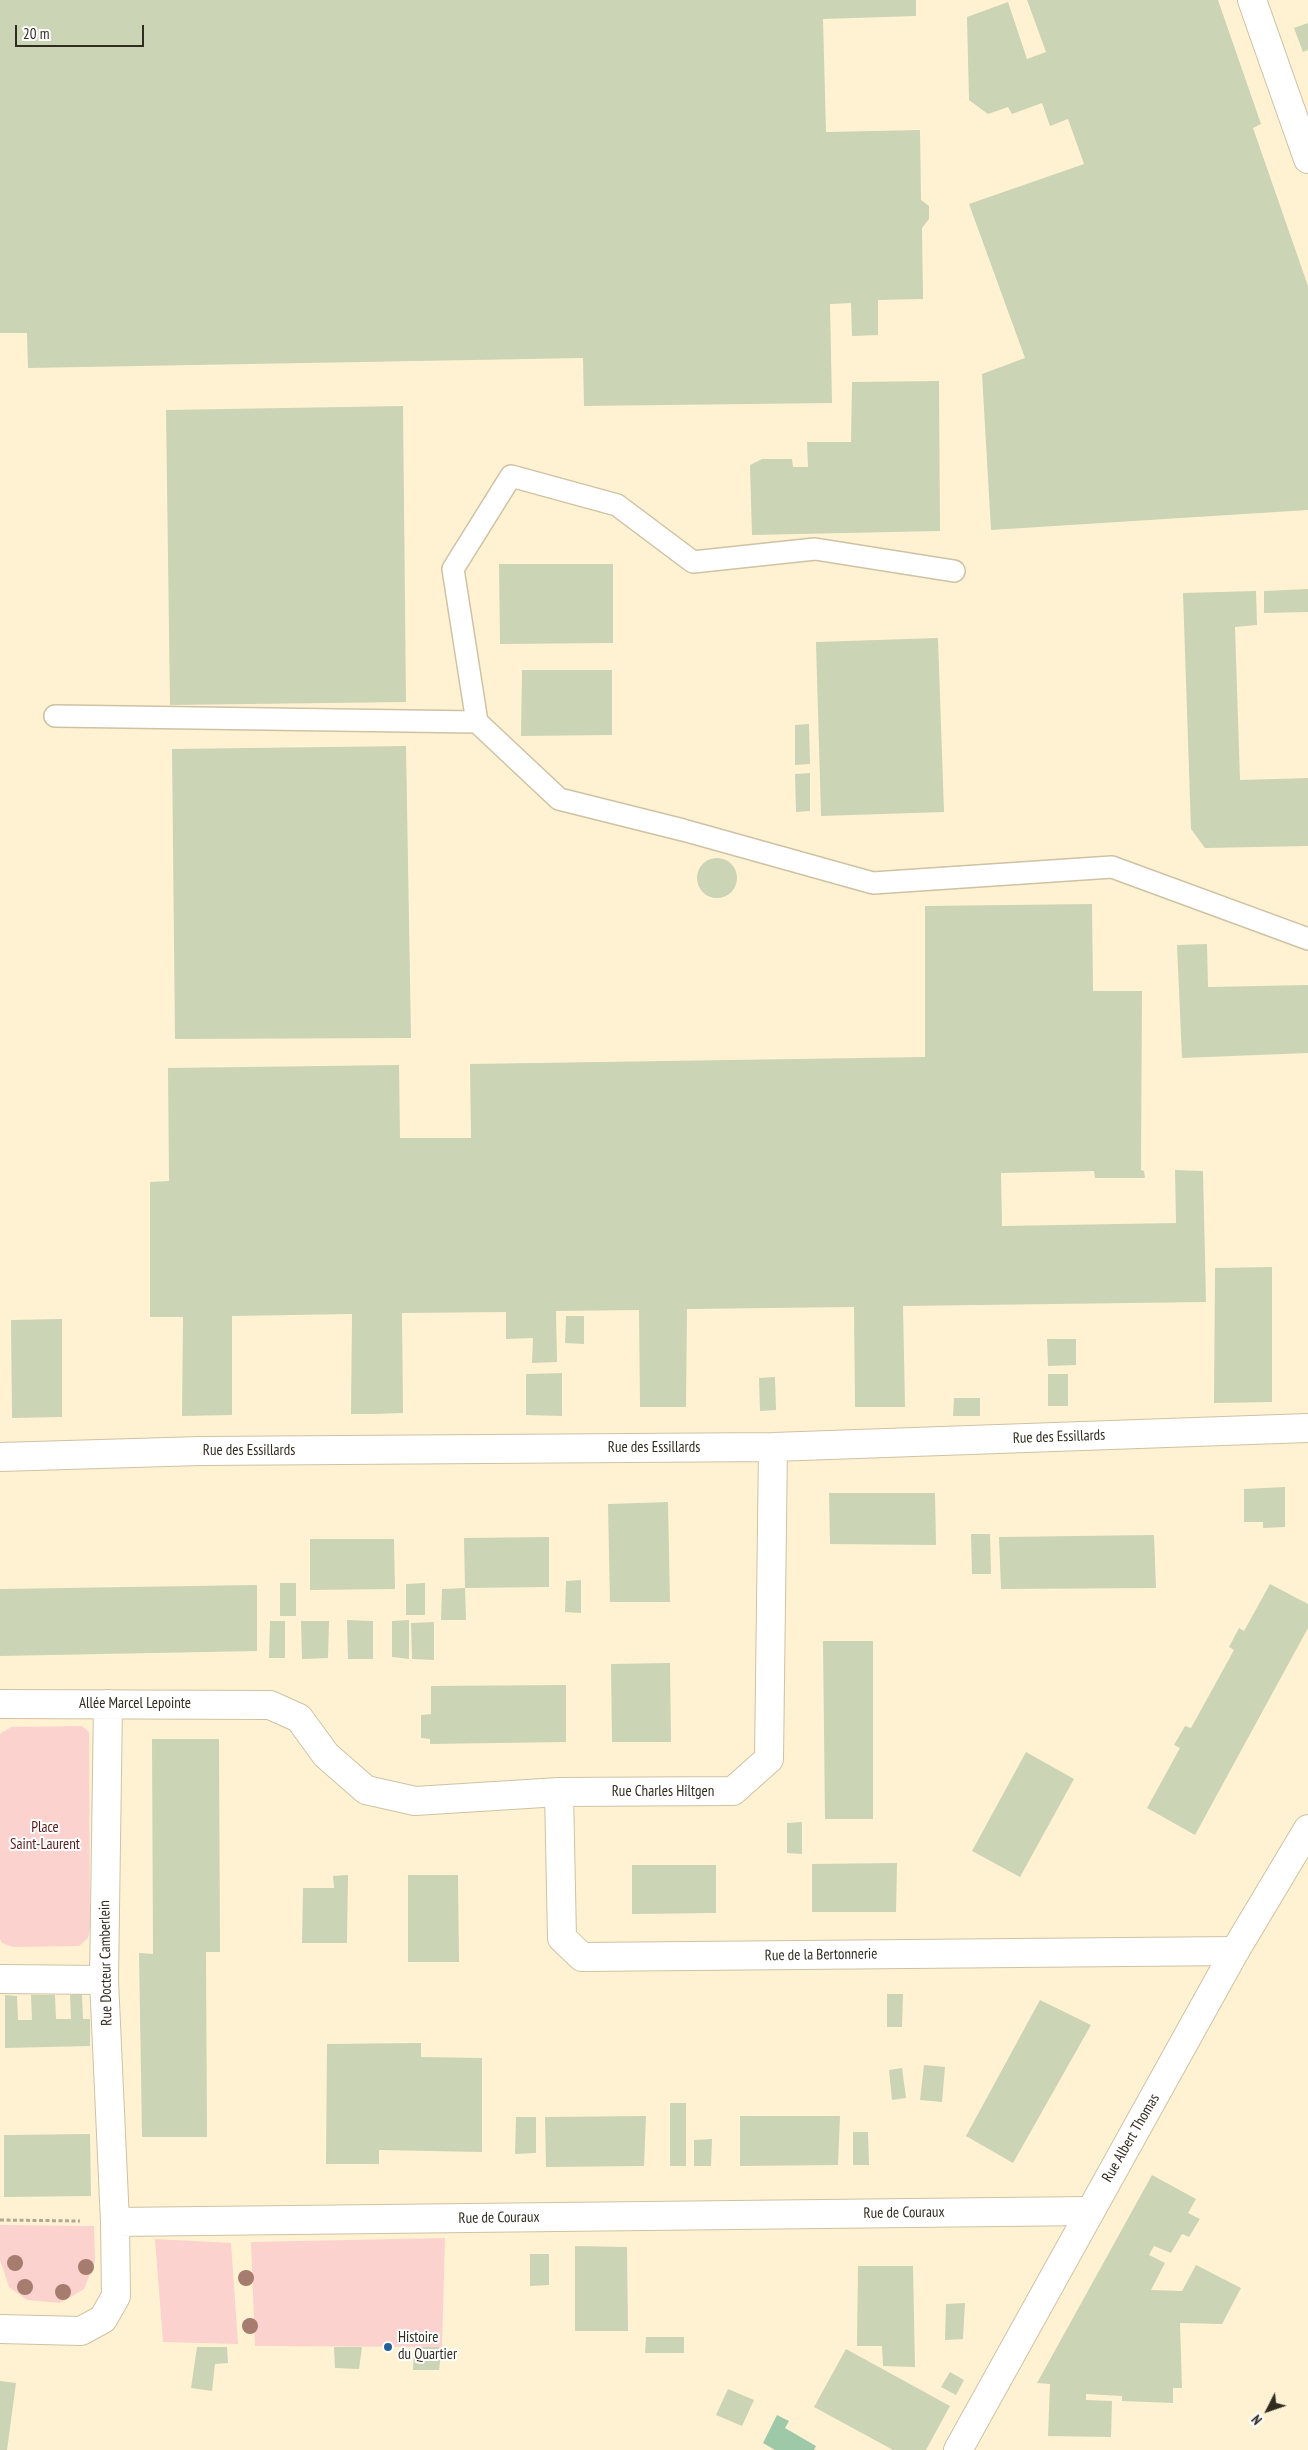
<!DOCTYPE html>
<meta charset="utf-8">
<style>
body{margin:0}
#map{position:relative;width:1308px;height:2450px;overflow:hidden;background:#fff2d3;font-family:"PT Sans Narrow",sans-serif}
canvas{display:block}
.north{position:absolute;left:1243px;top:2385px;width:50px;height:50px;-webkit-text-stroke:4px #fff;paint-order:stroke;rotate:229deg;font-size:14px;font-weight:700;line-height:20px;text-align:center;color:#312c20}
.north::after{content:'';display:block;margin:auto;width:18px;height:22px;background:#312c20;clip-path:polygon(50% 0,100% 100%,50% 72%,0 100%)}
.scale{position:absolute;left:15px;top:25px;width:129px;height:22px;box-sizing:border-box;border:2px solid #312c20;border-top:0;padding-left:6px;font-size:15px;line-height:18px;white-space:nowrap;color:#312c20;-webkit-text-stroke:4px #fff;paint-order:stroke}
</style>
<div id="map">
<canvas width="1308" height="2450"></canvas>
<div class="north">N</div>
<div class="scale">20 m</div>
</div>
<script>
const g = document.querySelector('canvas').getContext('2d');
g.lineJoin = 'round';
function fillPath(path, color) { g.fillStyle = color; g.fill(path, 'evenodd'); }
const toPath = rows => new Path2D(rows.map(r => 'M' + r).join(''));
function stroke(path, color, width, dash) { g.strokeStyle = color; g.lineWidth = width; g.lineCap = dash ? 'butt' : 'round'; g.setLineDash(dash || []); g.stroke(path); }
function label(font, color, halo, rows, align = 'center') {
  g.font = font + ' "PT Sans Narrow",sans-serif'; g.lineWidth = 4; g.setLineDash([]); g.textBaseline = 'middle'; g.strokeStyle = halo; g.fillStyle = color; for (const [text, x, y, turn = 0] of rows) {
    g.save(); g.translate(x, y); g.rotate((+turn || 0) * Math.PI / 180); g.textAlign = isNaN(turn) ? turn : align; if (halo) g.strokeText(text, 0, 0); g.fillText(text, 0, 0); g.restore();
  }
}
const green = toPath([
 [82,1726,89,1732,90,1927,88,1938,79,1946,13,1947,2,1943,0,1939,0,1734,11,1727],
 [0,2225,94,2226,95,2261,84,2289,60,2303,27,2300,9,2287,0,2260],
 [445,2238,442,2347,255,2346,251,2242],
 [155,2239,231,2243,238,2344,163,2342]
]);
const water = toPath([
 [777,2415,789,2421,785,2428,816,2446,814,2450,775,2450,763,2443]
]);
const building = toPath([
 [0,0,916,0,916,16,823,19,826,132,920,130,921,200,929,206,929,219,922,228,923,299,878,300,878,335,852,336,851,303,830,304,832,403,584,406,583,358,28,368,27,333,0,333],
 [1027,0,1218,0,1261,124,1253,128,1308,286,1308,510,991,530,982,374,1025,358,969,204,1084,164,1068,119,1050,126,1042,103,1012,114,1008,107,988,114,969,100,967,17,1008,2,1027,59,1046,52],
 [1308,23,1308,50,1303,52,1294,28],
 [939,381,940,531,752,535,750,465,762,459,792,459,793,467,808,467,807,442,851,442,852,382],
 [403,406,406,702,170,705,166,410],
 [499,564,613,564,613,643,500,644],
 [1308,589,1308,612,1264,613,1264,591],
 [1256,591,1257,625,1235,627,1240,780,1308,778,1308,846,1205,848,1191,829,1183,593],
 [938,638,944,812,821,816,816,642],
 [522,670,612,670,612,735,521,736],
 [809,724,810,764,795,765,795,725],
 [406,746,411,1038,175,1039,172,749],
 [810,773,810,811,796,812,795,774],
 '697 878a20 20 0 1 1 40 0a20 20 0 1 1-40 0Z',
 [1092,904,1093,991,1142,991,1141,1170,1144,1171,1145,1178,1095,1178,1094,1171,1001,1173,1002,1226,1176,1223,1175,1170,1203,1171,1206,1302,903,1306,905,1407,855,1407,854,1307,687,1309,686,1407,640,1407,639,1310,556,1311,557,1362,532,1363,533,1338,506,1339,506,1312,402,1313,403,1413,374,1414,351,1414,352,1314,232,1316,232,1415,182,1416,183,1317,150,1317,150,1182,169,1181,168,1068,399,1065,400,1138,471,1138,470,1064,925,1057,925,906],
 [1207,944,1208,987,1308,985,1308,1053,1182,1058,1177,945],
 [1272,1267,1272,1402,1214,1403,1215,1268],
 [566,1316,584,1316,584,1344,565,1343],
 [62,1319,62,1417,12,1418,11,1320],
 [1047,1339,1076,1339,1076,1365,1048,1366],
 [562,1373,562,1416,526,1415,526,1374],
 [1048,1374,1068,1374,1068,1406,1048,1406],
 [775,1377,776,1410,760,1411,759,1378],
 [954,1398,980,1398,980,1416,953,1416],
 [1285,1487,1285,1527,1263,1528,1263,1522,1244,1522,1244,1489],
 [829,1493,935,1493,936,1545,830,1544],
 [668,1502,670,1602,610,1602,608,1504],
 [971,1534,990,1534,991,1574,972,1574],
 [1154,1535,1156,1588,1001,1589,999,1537],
 [549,1537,549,1587,465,1588,464,1538],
 [310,1539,394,1539,395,1589,310,1590],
 [581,1580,581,1613,565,1612,566,1581],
 [280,1583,296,1583,296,1616,280,1616],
 [425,1583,425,1615,406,1615,406,1584],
 [1270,1584,1308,1604,1308,1628,1195,1835,1147,1808,1180,1748,1174,1745,1185,1726,1191,1728,1234,1650,1229,1647,1239,1628,1244,1631],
 [257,1585,257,1651,0,1656,0,1589],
 [465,1588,466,1620,441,1620,442,1589],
 [347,1620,373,1621,373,1659,348,1659],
 [409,1620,409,1659,392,1657,392,1621],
 [270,1621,285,1621,285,1658,269,1658],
 [301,1621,329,1621,328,1658,302,1659],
 [434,1622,434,1660,412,1659,411,1623],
 [823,1641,873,1641,873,1819,825,1819],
 [670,1663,671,1742,612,1742,611,1664],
 [566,1685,566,1742,430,1744,430,1739,421,1738,421,1715,431,1714,431,1686],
 [152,1739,219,1739,220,1952,206,1952,207,2137,142,2137,139,1953,153,1954],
 [1026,1752,1074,1779,1020,1877,972,1851],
 [802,1822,802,1854,787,1853,787,1823],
 [897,1863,896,1912,812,1912,812,1864],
 [632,1865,716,1865,716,1913,632,1914],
 [348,1875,347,1943,302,1943,303,1888,334,1888,333,1876],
 [408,1875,458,1875,459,1962,408,1962],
 [82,1994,83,2019,90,2019,90,2046,5,2048,5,1995,17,1996,18,2020,32,2020,31,1995,55,1995,56,2019,71,2019,70,1995],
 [887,1994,903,1994,902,2027,887,2027],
 [1040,2000,1091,2025,1013,2163,966,2136],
 [421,2043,421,2057,482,2058,482,2152,379,2150,379,2164,326,2164,327,2044],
 [924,2065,945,2067,942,2102,920,2100],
 [902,2068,906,2098,892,2100,889,2070],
 [670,2103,686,2103,686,2166,670,2166],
 [646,2116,644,2166,546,2167,545,2117],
 [740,2116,840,2116,838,2165,740,2166],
 [516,2117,536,2117,536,2153,515,2154],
 [853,2132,868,2132,869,2165,853,2165],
 [90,2134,91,2196,4,2197,4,2135],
 [712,2139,711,2166,694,2166,694,2140],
 [1152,2175,1196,2199,1188,2213,1200,2219,1189,2237,1182,2234,1171,2253,1154,2246,1149,2255,1165,2263,1151,2290,1182,2291,1196,2265,1241,2288,1222,2324,1180,2323,1182,2388,1173,2388,1173,2403,1122,2401,1122,2396,1086,2394,1086,2400,1112,2401,1111,2437,1048,2436,1050,2384,1037,2383],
 [575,2246,627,2247,628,2331,575,2331],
 [530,2254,549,2254,549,2285,530,2286],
 [858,2266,913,2266,915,2367,883,2366,882,2346,857,2346],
 [965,2303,963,2339,945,2340,946,2304],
 [646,2337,684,2337,684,2353,645,2353],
 [197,2347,227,2347,228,2363,215,2364,212,2391,191,2388],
 [334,2347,362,2347,359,2369,335,2368],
 [414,2347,442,2347,439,2370,413,2370],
 [846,2349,950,2406,926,2450,893,2450,814,2407],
 [950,2372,964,2380,956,2395,941,2387],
 [0,2381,16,2383,7,2450,0,2450],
 [728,2389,754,2400,742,2426,716,2415]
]);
const path = toPath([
 [0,2220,80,2221]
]);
const service = toPath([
 [954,571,815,549,693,562,617,505,511,476,453,569,477,722,559,799,683,830,873,883,1112,867,1308,939],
 [55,716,477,722]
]);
const minor = toPath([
 [0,1457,201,1451,773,1447,1308,1428],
 [0,1704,270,1705,299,1718,326,1755,366,1790,415,1801,559,1792,733,1791,769,1759,773,1447],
 [108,1704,104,1980,115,2222],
 [559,1792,562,1938,582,1957,1235,1951],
 [0,1979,104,1980],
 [0,2329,81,2331,103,2319,116,2296,115,2222,1089,2211]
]);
const tertiary = toPath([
 [1252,0,1308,159],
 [958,2450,1235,1951,1308,1829]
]);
const trees = [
 [15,2263],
 [86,2267],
 [246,2278],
 [25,2287],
 [63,2292],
 [250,2326]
];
const markers = [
 [388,2347,5,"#226197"]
];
const streetNames = [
 ["Rue des Essillards",1059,1437,-2],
 ["Rue des Essillards",654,1448],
 ["Rue des Essillards",249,1451],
 ["Allée Marcel Lepointe",135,1704],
 ["Rue Charles Hiltgen",663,1792],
 ["Rue de la Bertonnerie",821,1955,-1],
 ["Rue Docteur Camberlein",106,1963,-91],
 ["Rue Albert Thomas",1131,2138,-60],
 ["Rue de Couraux",904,2213,-1],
 ["Rue de Couraux",499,2218,-1]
];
const parkNames = [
 ["Place",45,1828],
 ["Saint-Laurent",45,1845]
];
const poiNames = [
 ["Histoire",398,2338],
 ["du Quartier",398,2355]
];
fillPath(green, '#fbd2ce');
fillPath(water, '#9ec9a9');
fillPath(building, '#cbd4b4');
stroke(service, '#cec2a3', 24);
stroke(minor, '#cec2a3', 30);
stroke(tertiary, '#cec2a3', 30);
stroke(path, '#b3a991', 3, [4, 2.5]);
stroke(service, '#fff', 21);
stroke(minor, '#fff', 28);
stroke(tertiary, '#fff', 28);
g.fillStyle = '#a57c6d';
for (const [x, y] of trees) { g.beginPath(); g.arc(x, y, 8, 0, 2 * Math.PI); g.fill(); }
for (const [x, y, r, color] of markers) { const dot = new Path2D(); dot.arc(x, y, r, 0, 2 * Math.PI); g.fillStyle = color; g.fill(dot); stroke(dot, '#fff', 2); }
label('15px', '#312c20', '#fff', streetNames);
label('15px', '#5b1b1a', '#fff', parkNames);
label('15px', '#312c20', '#fff', poiNames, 'left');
</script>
